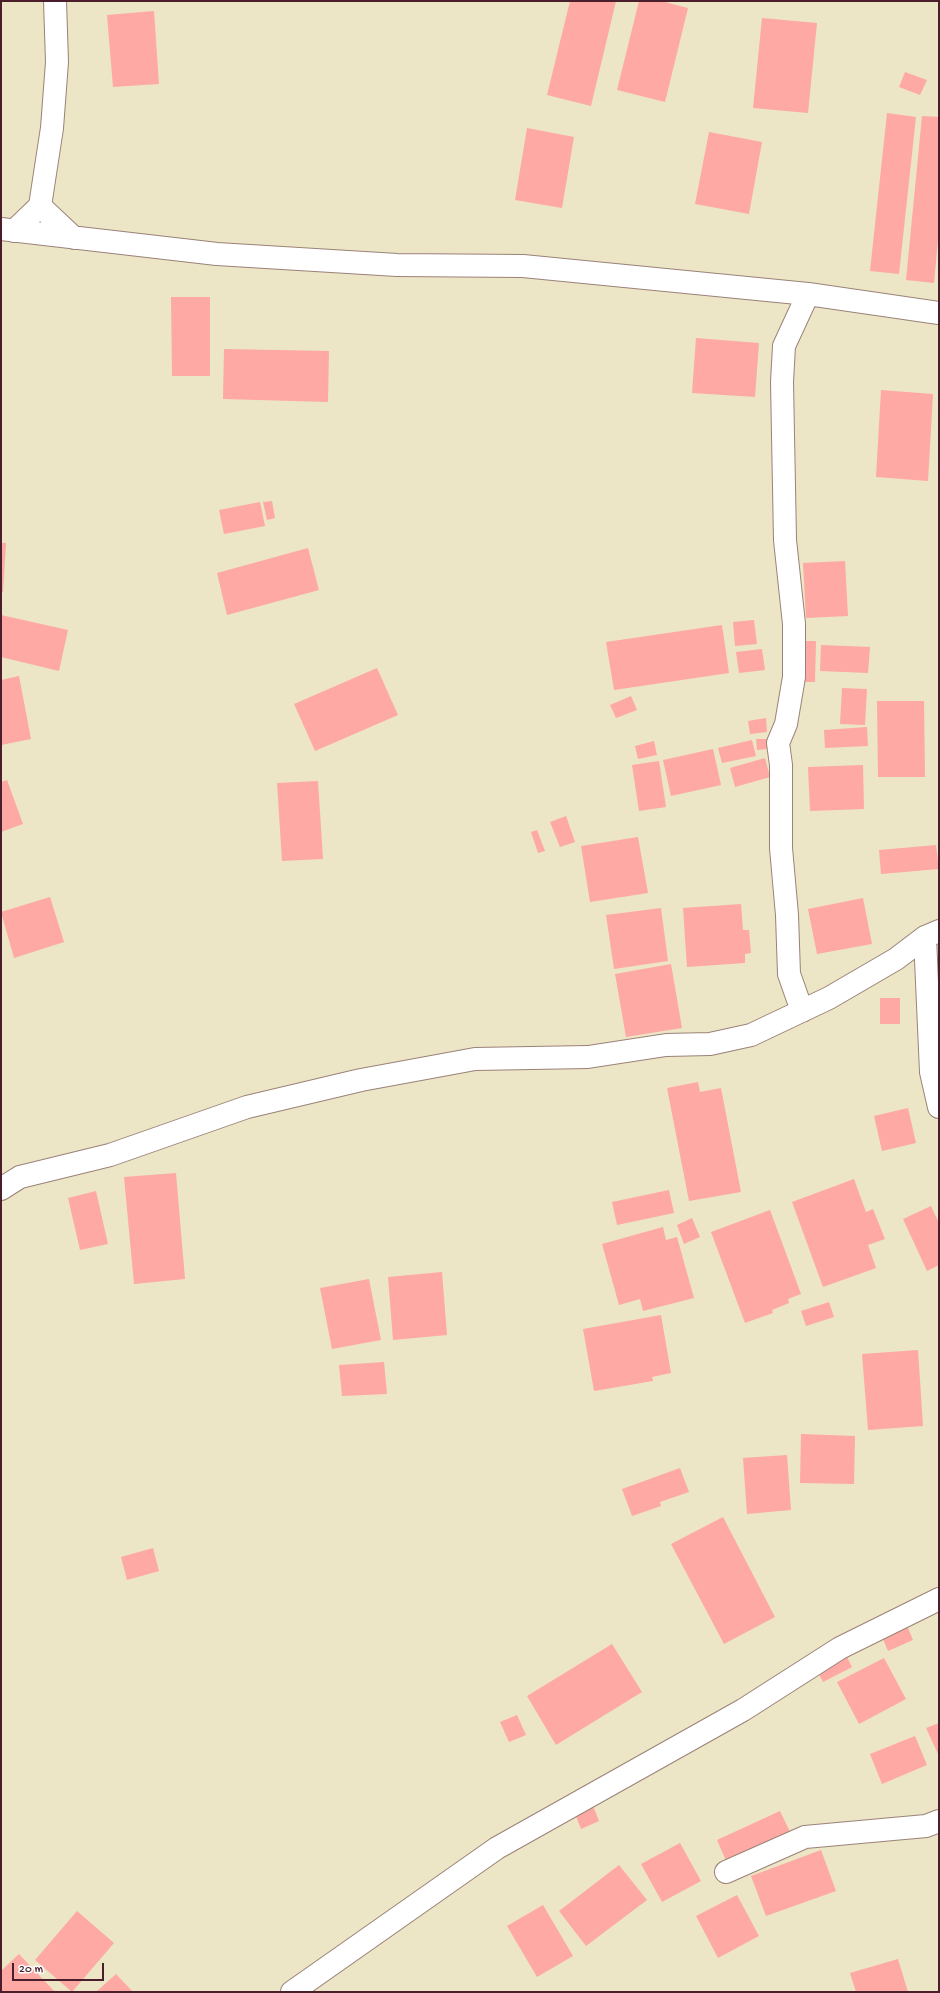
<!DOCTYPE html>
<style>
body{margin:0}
#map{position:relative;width:940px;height:1993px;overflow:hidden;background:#ece5c6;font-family:"Gochi Hand",sans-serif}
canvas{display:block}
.frame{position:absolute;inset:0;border:2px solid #4a1f2b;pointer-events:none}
.scale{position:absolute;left:12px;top:1963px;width:92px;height:18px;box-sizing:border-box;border:2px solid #4a1f2b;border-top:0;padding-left:5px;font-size:12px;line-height:14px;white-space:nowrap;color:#4a1f2b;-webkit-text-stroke:3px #fff;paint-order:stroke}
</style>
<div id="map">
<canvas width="940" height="1993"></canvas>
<div class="frame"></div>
<div class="scale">20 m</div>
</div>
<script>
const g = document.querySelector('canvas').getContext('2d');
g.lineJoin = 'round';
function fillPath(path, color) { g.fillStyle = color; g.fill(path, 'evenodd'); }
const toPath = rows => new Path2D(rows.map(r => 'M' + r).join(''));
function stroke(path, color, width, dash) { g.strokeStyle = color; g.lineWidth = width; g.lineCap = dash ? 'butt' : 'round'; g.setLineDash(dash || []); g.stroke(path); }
const building = toPath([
 [570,1,616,1,591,106,547,95],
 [639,1,661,1,688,8,665,102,617,90],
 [154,11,159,84,113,87,107,15],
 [762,18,817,23,808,113,753,108],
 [905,72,927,80,920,95,899,87],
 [887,113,916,117,899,274,870,271],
 [922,116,939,117,939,229,934,283,906,280],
 [527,128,574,137,562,208,515,200],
 [709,132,762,142,749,214,695,204],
 [171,297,210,297,210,376,172,376],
 [696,338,759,343,755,397,692,393],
 [224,349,329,351,328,402,223,399],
 [881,390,933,394,928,481,876,477],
 [272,501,275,518,267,520,263,502],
 [260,502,265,526,224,534,219,510],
 [1,543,6,543,3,592,1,592],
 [308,548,319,590,227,615,217,573],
 [845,561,848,616,806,618,803,563],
 [1,615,68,630,59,671,1,657],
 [754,620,757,644,735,646,733,622],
 [722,625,729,673,614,690,606,642],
 [799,641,816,641,815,682,799,682],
 [821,645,870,647,868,673,820,671],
 [762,649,765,670,739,673,736,652],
 [377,668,398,715,315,751,294,704],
 [19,676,31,739,1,745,1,680],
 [842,688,867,689,865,725,840,724],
 [631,696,637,710,616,718,610,705],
 [877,701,924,701,925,777,878,777],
 [766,718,767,732,750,734,748,721],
 [867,727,868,746,825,748,824,730],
 [756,739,767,739,768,749,757,750],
 [752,740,756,756,722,763,718,748],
 [654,741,657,755,638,759,635,746],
 [713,749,721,785,671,796,663,760],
 [765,758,770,777,735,787,730,768],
 [659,761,666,807,639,811,632,765],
 [863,765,864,809,810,811,808,767],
 [7,780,23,824,1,832,1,782],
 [318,781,323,859,282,861,277,783],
 [566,816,575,842,560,847,550,822],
 [537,830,545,851,538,853,531,832],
 [638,837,648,893,590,902,581,846],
 [936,845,939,869,881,874,879,850],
 [50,897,64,942,14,958,1,912],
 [863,898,872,944,817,954,808,909],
 [741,904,743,930,749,930,751,953,745,954,745,963,687,967,683,908],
 [661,908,668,961,614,969,606,915],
 [671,964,682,1028,626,1037,615,974],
 [880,998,900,998,900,1024,880,1024],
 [698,1082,700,1092,721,1088,741,1192,689,1201,667,1088],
 [908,1108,916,1143,882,1151,874,1116],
 [176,1173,185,1279,134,1284,124,1177],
 [854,1179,866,1212,873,1209,885,1239,868,1245,876,1268,823,1287,792,1202],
 [669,1190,674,1213,617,1225,612,1202],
 [96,1191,108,1244,80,1250,68,1198],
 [931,1206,939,1223,939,1265,927,1271,903,1219],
 [770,1210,801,1294,788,1299,789,1303,772,1310,773,1313,745,1323,711,1232],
 [692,1218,700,1237,684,1244,677,1225],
 [663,1227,666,1240,677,1237,694,1298,643,1311,640,1299,619,1305,602,1244],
 [442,1272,447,1335,393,1340,388,1277],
 [369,1279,381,1340,332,1349,320,1288],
 [829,1302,834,1317,806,1326,801,1311],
 [661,1315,671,1373,652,1377,653,1381,594,1391,583,1329],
 [918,1350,923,1426,868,1430,862,1354],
 [384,1362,387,1394,342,1396,339,1365],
 [801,1434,855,1436,854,1484,800,1483],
 [787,1455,791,1510,747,1514,743,1458],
 [680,1468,689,1492,660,1502,661,1506,632,1516,622,1489],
 [723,1517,775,1617,724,1644,671,1544],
 [153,1548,159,1571,127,1580,121,1557],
 [905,1621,913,1640,888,1651,880,1632],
 [612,1644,642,1692,556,1745,527,1696],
 [844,1651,852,1667,823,1682,815,1667],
 [884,1658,906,1699,859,1724,837,1682],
 [517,1715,526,1735,509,1742,500,1722],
 [939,1723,939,1756,926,1728],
 [915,1736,927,1765,882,1784,870,1754],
 [590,1798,599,1821,581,1829,572,1806],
 [780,1811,791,1834,727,1863,717,1840],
 [680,1843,701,1881,662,1902,641,1864],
 [821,1850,836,1891,766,1916,751,1876],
 [619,1865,647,1900,586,1946,559,1911],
 [737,1895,759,1936,718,1958,696,1916],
 [543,1905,573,1956,537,1977,507,1926],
 [77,1911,114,1943,72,1992,35,1960],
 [19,1954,55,1992,1,1992,1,1971],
 [898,1959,908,1992,856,1992,850,1973],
 [116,1974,133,1992,96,1992]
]);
const minor = toPath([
 [40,206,74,238],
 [1,229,217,254,397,265,523,266,808,294,939,313],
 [14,231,40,206,52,128,57,62,55,1],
 [925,937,931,1072,939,1107],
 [802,1011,789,974,787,915,781,848,781,765,778,743,786,724,794,677,794,624,785,540,782,382,784,346,808,294],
 [1,1189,20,1177,110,1155,247,1107,361,1080,475,1059,588,1057,666,1045,710,1044,751,1035,829,998,896,959,925,937,939,931],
 [726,1872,805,1837,926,1826,939,1821],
 [292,1992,497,1848,743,1710,840,1648,939,1599]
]);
fillPath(building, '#fea9a3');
stroke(minor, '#9b8278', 24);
stroke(minor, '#fff', 22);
</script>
